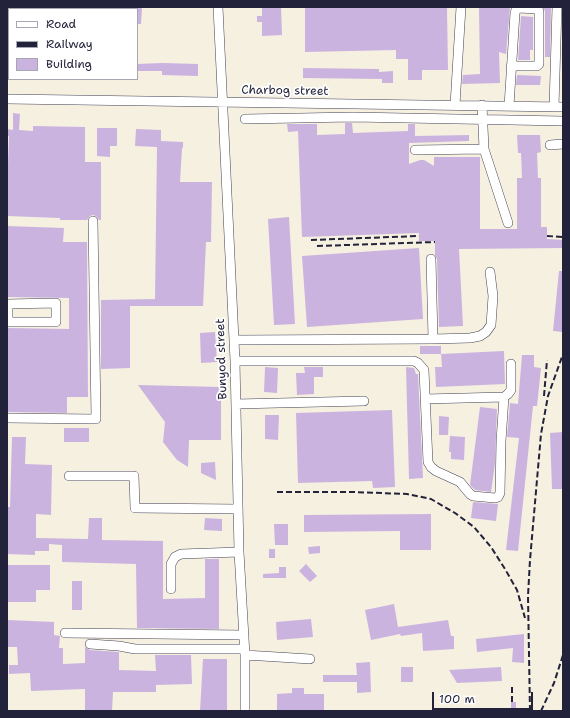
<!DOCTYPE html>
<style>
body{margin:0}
#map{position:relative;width:570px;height:718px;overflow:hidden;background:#f6f0e0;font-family:"Shantell Sans",sans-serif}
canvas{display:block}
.frame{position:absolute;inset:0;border:8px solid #22223b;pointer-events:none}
.legend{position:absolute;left:8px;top:8px;width:130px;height:72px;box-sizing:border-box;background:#fff;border:1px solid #a7a7b1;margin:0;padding:5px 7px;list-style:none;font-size:12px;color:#22223b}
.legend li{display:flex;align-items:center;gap:8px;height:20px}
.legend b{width:20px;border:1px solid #a7a7b1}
.scale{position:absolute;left:432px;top:692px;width:101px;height:18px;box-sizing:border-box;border:2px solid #22223b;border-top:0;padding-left:5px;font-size:12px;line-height:14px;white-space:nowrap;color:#22223b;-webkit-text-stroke:3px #fff;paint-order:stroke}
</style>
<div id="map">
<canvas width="570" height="718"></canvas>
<div class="frame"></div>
<ul class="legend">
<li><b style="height:5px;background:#fff"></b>Road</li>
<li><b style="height:5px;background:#22223b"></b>Railway</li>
<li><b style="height:11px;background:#cbb3e0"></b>Building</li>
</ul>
<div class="scale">100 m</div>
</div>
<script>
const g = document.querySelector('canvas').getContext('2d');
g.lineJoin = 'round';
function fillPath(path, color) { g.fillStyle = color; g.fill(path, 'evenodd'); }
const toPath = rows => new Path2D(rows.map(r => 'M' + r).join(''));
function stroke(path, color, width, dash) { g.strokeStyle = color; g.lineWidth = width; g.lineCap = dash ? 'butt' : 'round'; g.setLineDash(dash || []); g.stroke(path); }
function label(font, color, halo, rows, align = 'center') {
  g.font = font + ' "Shantell Sans",sans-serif'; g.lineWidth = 3.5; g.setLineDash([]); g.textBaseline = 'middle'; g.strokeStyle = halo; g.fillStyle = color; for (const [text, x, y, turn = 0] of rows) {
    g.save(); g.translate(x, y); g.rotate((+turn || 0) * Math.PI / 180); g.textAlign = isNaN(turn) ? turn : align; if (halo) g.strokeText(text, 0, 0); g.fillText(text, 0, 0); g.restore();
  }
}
const building = toPath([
 [137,7,142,7,141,24,137,24],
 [262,7,281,7,282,35,262,36,262,22,257,22,257,16,262,16],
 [305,7,447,7,448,70,422,70,422,80,408,80,408,59,396,59,396,50,305,52],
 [479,7,510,7,506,54,499,52,500,83,462,84,463,75,480,74],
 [543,7,551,7,550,57,545,57,545,11],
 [521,16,533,17,533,50,530,50,530,60,518,60],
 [162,63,198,64,198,76,162,75,162,71,137,71,137,64],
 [303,68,379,69,379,72,393,71,393,83,382,83,382,79,303,78],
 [517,75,541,76,540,85,516,85],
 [13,113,20,114,19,130,33,131,33,126,85,127,85,162,101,162,101,220,99,220,96,216,93,215,90,216,87,220,60,220,60,218,7,216,7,164,8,164,9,136,7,136,7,129,13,130],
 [345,123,352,123,353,133,408,131,408,124,415,124,415,136,469,135,469,141,409,143,409,164,420,160,424,160,434,166,434,157,480,157,480,229,517,229,517,178,522,178,521,153,518,153,517,135,540,135,541,152,537,153,538,178,541,178,541,227,547,227,547,239,563,240,563,248,459,249,463,326,439,327,437,259,435,255,435,241,419,241,419,233,302,237,298,131,288,132,287,124,317,124,317,135,345,134],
 [97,128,117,128,117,146,110,146,110,157,97,156],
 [136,129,161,130,161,141,183,142,183,148,182,148,180,182,212,182,211,242,206,242,203,306,130,306,130,368,101,369,101,300,155,299,157,147,135,146],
 [289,217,295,324,274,325,268,219],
 [7,226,64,228,63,242,87,242,88,397,67,397,67,413,7,412,7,328,69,329,69,298,7,297],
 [419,248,423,319,307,327,302,256],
 [559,271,563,271,563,332,553,331],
 [215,332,217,362,201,363,200,333],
 [420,346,441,346,441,354,420,354],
 [504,351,505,384,436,387,435,367,442,367,441,354],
 [522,355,534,355,534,367,541,368,537,406,533,406,518,551,506,550,519,438,507,437,510,403,518,404],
 [265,367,278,368,277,393,264,392],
 [304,367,323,367,323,377,314,377,314,394,297,395,296,373,305,373],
 [406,367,414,368,416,374,418,374,423,478,409,479],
 [138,385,221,387,221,440,189,440,188,467,177,460,163,442,165,422],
 [480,407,497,409,495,463,491,492,475,490,470,485],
 [392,410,395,487,373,488,372,481,298,483,296,413],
 [265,415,279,415,278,440,265,439],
 [439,416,449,417,448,435,439,435],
 [64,428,89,428,89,442,64,442],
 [563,432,563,489,552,489,550,433],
 [450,436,465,437,464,460,451,459,451,452,449,452],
 [12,437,26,437,25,464,52,465,51,515,36,514,36,538,88,539,89,518,102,518,102,540,163,541,163,599,205,598,205,559,219,559,219,629,137,628,136,564,62,562,62,545,49,544,49,551,35,551,35,555,7,554,7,507,10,507],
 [215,462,216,480,201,473,201,463],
 [473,502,498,504,496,521,471,518],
 [431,514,431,550,400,550,400,531,304,532,304,515],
 [205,518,222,519,222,531,204,530],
 [274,524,288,524,288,545,275,545],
 [320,546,320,553,309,554,308,547],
 [269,549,275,549,275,558,269,558],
 [306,564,317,576,310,582,299,571],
 [7,565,50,565,50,590,36,590,36,602,7,602],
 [279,567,286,567,286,578,263,578,263,574,279,573],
 [72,581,82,581,82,610,72,610],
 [394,604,398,627,448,620,451,636,454,636,454,649,423,651,422,633,401,636,400,634,371,640,365,610],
 [311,619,313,637,277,640,276,622],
 [7,620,54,622,54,635,60,636,59,648,63,648,63,664,85,663,85,647,90,650,119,652,119,670,156,671,155,655,191,655,192,684,156,685,156,692,113,692,112,711,85,711,85,689,31,691,30,673,9,674,9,665,18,665,17,647,7,647],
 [524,634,524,663,512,662,513,648,477,652,476,639],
 [203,659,227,659,227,711,200,711],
 [370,662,371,692,357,693,357,682,323,682,323,675,357,675,356,663],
 [401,667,413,667,413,682,401,682],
 [501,667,502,681,457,683,449,670],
 [292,688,304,688,304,694,324,694,324,711,277,711,277,694,292,693],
 [511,702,516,702,516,711,511,711]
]);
const minor = toPath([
 [218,7,235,361,239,552,245,655,245,711],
 [7,99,563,107],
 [455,105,461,7],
 [509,106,515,13,516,10,519,8,537,9,539,11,539,64,537,66,511,66],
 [554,107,557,7],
 [245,119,353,117,563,121],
 [550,145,563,144],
 [484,149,508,223],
 [415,150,484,149,482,105],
 [431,259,433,339],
 [7,304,56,303,56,322,7,322],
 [8,322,8,304],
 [234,340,433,339,470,338,480,336,486,332,491,325,493,296,490,272],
 [235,361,414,361,418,363,424,370,428,462,431,467,436,471,460,482,470,494,473,496,495,498,498,497,500,493,501,441,504,397],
 [425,399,504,397,508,394,511,390,511,364],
 [236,404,364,401],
 [7,418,96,419,93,221],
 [69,476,134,476,135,508,238,509],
 [171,589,171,564,175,557,181,554,239,552],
 [65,633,244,635],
 [90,644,119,646,135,649,244,649],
 [245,655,310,659]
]);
const rail = toPath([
 [547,236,563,237],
 [311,240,419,236],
 [317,246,435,242],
 [544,396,547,360],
 [277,492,353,492,407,494,431,499,455,513,474,527,491,547,505,569,517,590,525,618],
 [512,702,512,685],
 [530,711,528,596,530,560,541,434,548,396,563,354],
 [541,711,554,683,563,655]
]);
const streetNames = [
 ["Charbog street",285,91,1],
 ["Bunyod street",222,359,-92]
];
fillPath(building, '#cbb3e0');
stroke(minor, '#424154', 10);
stroke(minor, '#fff', 9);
stroke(rail, '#22223b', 2, [6, 3]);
label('12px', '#22223b', '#fff', streetNames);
</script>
